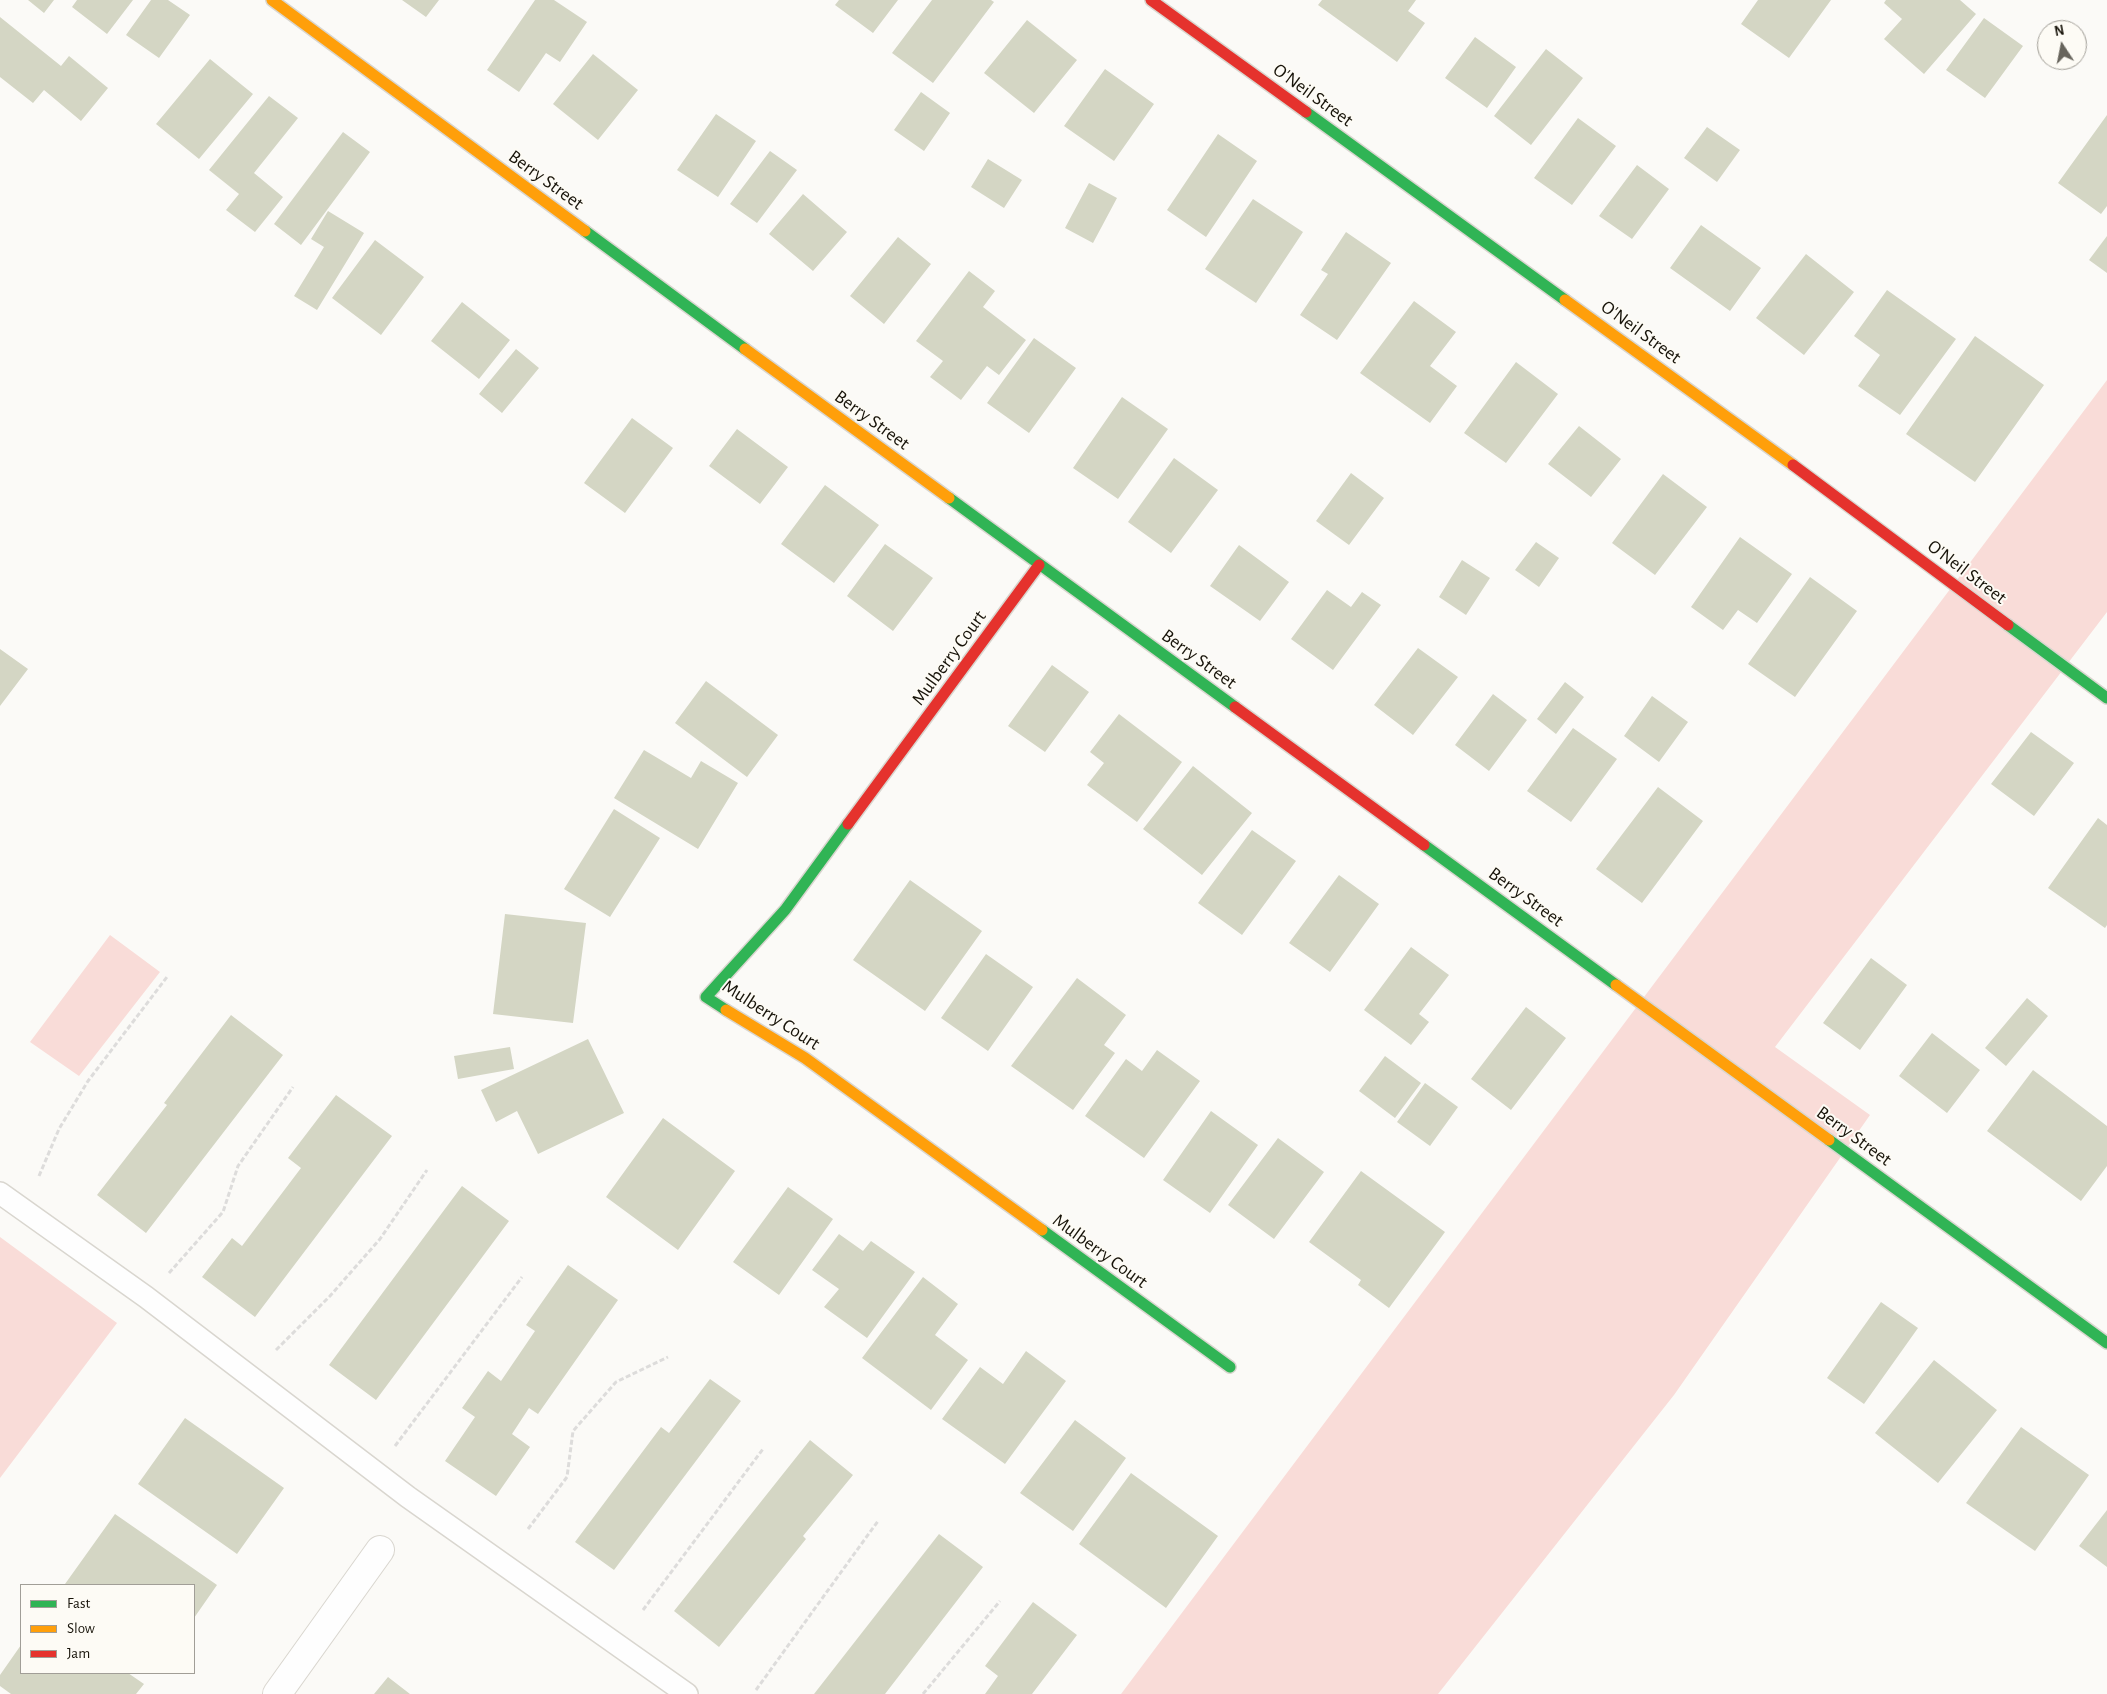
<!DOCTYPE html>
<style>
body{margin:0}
#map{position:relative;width:2107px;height:1694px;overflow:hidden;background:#fbfaf7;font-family:"Alegreya Sans",sans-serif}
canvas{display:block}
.legend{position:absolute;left:20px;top:1584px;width:175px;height:90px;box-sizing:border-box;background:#fdfbf5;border:1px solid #a19e97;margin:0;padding:6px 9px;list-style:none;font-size:15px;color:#171309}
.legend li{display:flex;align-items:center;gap:10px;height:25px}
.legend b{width:25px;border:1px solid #a19e97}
.north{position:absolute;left:2037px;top:20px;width:50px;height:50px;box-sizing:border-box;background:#fdfbf5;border:1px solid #a19e97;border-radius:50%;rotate:349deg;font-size:14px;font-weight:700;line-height:20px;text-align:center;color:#171309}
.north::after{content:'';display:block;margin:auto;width:18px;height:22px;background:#67645c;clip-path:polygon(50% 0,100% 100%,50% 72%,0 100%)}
</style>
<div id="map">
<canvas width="2107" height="1694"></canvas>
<ul class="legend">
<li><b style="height:6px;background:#30b455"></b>Fast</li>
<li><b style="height:6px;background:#ff9f0a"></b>Slow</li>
<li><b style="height:6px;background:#e5322d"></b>Jam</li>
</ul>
<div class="north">N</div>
</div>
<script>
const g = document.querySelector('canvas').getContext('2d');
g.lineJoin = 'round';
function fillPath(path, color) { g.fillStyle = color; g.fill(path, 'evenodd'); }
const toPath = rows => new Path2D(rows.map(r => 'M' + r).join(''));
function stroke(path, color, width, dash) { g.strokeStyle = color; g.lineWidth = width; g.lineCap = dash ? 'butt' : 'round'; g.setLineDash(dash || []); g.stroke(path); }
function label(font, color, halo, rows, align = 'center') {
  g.font = font + ' "Alegreya Sans",sans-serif'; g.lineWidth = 4; g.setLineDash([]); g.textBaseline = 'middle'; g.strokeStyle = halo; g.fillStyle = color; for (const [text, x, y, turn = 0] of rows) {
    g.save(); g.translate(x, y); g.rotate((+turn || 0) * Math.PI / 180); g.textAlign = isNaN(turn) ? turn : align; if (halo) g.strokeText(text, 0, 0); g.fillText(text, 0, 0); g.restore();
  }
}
const green = toPath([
 [2107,380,2107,612,1775,1047,1870,1115,1674,1395,1438,1694,1121,1694],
 [110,935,160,972,79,1076,30,1042],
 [0,1237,117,1323,0,1478]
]);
const building = toPath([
 [28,0,54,0,44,13],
 [77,0,133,0,107,34,72,7],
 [151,0,168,0,190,15,159,58,126,35],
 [402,0,439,0,426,17],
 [535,0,554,0,587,22,560,62,546,53,519,92,487,70],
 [839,0,898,0,873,33,835,5],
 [932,0,991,0,994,2,933,83,892,53],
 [1322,0,1416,0,1408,11,1425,23,1397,62,1318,5],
 [1758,0,1831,0,1789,58,1741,24],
 [1886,0,1960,0,1976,14,1924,74,1884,39,1902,19,1884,3],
 [0,17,61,66,69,56,108,88,81,121,44,90,33,103,0,77],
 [1984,18,2023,46,1985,98,1946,70],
 [1027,20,1077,60,1034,113,984,73],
 [1475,37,1516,67,1487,108,1445,78],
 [1546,49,1583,78,1531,145,1494,116],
 [593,54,638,90,598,140,553,104],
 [210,59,253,94,199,159,156,124],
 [1105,69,1154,104,1114,161,1064,126],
 [921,92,950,113,924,151,894,130],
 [269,96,298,118,254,173,283,197,255,232,226,210,239,194,209,170],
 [716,114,756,141,718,197,677,170],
 [2107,115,2107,206,2101,214,2058,183],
 [1578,118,1616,146,1572,205,1534,178],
 [1707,127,1740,150,1717,182,1684,158],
 [343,132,370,152,301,245,274,224],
 [1218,134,1257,161,1206,237,1167,210],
 [770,151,797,170,757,223,730,204],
 [988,159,1022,180,1004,208,971,187],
 [1637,165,1669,189,1632,239,1599,216],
 [1089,183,1117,198,1093,243,1065,228],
 [803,194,847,232,813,271,769,234],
 [1253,199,1303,232,1256,303,1205,269],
 [328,211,364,233,317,310,294,296,324,247,311,239],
 [1701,225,1761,268,1730,311,1670,268],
 [1346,232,1391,263,1337,340,1300,315,1328,274,1321,270],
 [2107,236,2107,273,2089,260],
 [898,237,931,264,884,324,850,296],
 [375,240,424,277,381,335,332,298],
 [1806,254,1854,292,1804,355,1756,318],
 [969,271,995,291,983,307,1026,340,999,375,987,366,961,400,930,377,943,361,916,341],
 [1887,290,1956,339,1900,415,1858,386,1880,355,1854,336],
 [1414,301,1456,332,1430,366,1457,386,1430,423,1360,373],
 [462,302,510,340,479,379,431,341],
 [1975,336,2044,385,1975,482,1906,434],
 [1034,338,1076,368,1029,433,987,403],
 [516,349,539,368,502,413,479,394],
 [1516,362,1558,394,1506,463,1464,433],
 [1122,397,1168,429,1118,499,1073,468],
 [632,418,673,448,625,513,584,483],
 [1579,426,1621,459,1591,497,1548,464],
 [737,429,788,467,760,504,709,466],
 [1174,458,1218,490,1171,553,1128,522],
 [1351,473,1384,498,1349,545,1316,521],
 [1663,474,1707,507,1655,575,1612,543],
 [825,485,879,525,834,583,781,544],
 [1740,537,1792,574,1757,623,1738,610,1723,630,1691,607],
 [1536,542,1559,558,1539,587,1515,570],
 [885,544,933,578,893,631,847,596],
 [1239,545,1289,582,1260,621,1210,586],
 [1462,560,1490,578,1466,615,1439,597],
 [1810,577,1857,611,1795,697,1748,664],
 [1327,590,1351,607,1362,592,1381,605,1333,670,1291,639],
 [1418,648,1458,677,1413,735,1374,705],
 [0,649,28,669,0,706],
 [1052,665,1089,692,1045,752,1008,726],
 [706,681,778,735,747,777,675,723],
 [1565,682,1584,697,1556,734,1537,719],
 [1493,694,1527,720,1489,771,1455,745],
 [1652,696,1688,722,1659,762,1624,736],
 [1119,714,1182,762,1137,822,1087,785,1104,763,1090,752],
 [1573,728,1617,759,1571,822,1527,791],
 [2031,732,2074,763,2034,816,1991,784],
 [644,750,691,778,701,761,738,783,698,849,614,798],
 [1193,766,1252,813,1202,875,1143,829],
 [1658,787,1703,821,1642,903,1596,869],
 [614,809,660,838,610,917,564,889],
 [2098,818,2107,825,2107,925,2105,928,2048,888],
 [1252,830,1296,861,1242,935,1198,903],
 [1339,875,1379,904,1330,972,1289,943],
 [910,880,982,931,925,1011,853,960],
 [505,914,586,923,573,1023,493,1014],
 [1411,947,1449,975,1419,1014,1429,1022,1411,1045,1364,1010],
 [986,954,1033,987,988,1051,941,1018],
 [1871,958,1907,985,1860,1050,1823,1023],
 [1077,978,1126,1015,1104,1045,1115,1053,1073,1110,1011,1066],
 [2027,998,2048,1016,2006,1066,1985,1048],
 [1526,1007,1566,1038,1511,1110,1471,1079],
 [231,1015,283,1055,146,1233,97,1195,167,1105,164,1103],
 [1932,1033,1980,1070,1947,1113,1899,1076],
 [588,1039,624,1113,538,1154,517,1111,496,1122,481,1090],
 [510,1047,514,1069,458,1079,454,1056],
 [1157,1050,1200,1081,1144,1158,1085,1116,1126,1059,1142,1071],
 [1385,1056,1421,1083,1395,1118,1359,1091],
 [2033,1070,2107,1126,2107,1166,2081,1201,1987,1131],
 [1425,1083,1458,1107,1430,1146,1397,1122],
 [336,1095,392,1136,255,1317,202,1277,232,1238,242,1246,301,1168,288,1158],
 [1211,1111,1258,1145,1210,1213,1163,1180],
 [663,1118,735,1171,678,1250,606,1197],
 [1278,1138,1324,1172,1274,1239,1228,1205],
 [1361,1171,1445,1232,1389,1308,1358,1285,1361,1280,1309,1242],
 [462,1186,509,1221,376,1400,329,1365],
 [788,1187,833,1219,779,1295,733,1262],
 [839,1234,863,1251,871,1241,915,1272,867,1338,824,1307,839,1289,812,1270],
 [568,1265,618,1300,538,1414,529,1408,512,1434,530,1447,496,1496,445,1461,475,1417,462,1408,488,1371,501,1381,535,1331,526,1325],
 [923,1277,958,1304,935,1335,968,1360,931,1410,862,1358],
 [1881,1302,1918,1328,1864,1404,1827,1378],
 [1026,1351,1066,1381,1005,1464,942,1419,980,1367,1003,1384],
 [1934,1360,1997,1410,1938,1483,1875,1433],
 [710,1379,741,1401,614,1570,575,1542,661,1427,669,1433],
 [185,1418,284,1488,237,1554,138,1484],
 [1075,1420,1126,1458,1073,1531,1020,1493],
 [2021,1427,2089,1475,2035,1551,1966,1503],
 [810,1440,853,1475,803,1536,806,1539,719,1647,674,1611],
 [1131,1473,1218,1536,1166,1608,1079,1544],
 [2107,1510,2107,1567,2079,1546],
 [115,1514,217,1585,194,1618,194,1585,65,1584],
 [939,1534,983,1567,885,1694,814,1694],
 [1033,1602,1077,1635,1032,1694,985,1694,998,1676,985,1666],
 [21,1645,21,1673,128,1673,144,1684,136,1694,11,1694,0,1686,0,1675],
 [388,1677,410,1694,374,1694]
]);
const path = toPath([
 [39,1176,59,1129,88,1081,167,977],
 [169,1273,223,1212,238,1166,293,1087],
 [276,1350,330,1296,380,1239,427,1170],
 [395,1446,522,1277],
 [528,1529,567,1477,573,1431,616,1382,668,1357],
 [643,1610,763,1449],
 [756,1690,878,1521],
 [923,1694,1000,1601]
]);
const lane = toPath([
 [0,1193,146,1297,408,1497,687,1694]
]);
const street = toPath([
 [277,1694,380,1550]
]);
const fast = toPath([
 [1306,112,1565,300],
 [585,231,745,349],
 [949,498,1235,707],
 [2008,625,2107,698],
 [1424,845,1616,985],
 [726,1010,706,997,785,910,848,824],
 [1829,1140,2107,1343],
 [1042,1230,1230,1367]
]);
const slow = toPath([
 [272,0,585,231],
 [1565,300,1793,465],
 [745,349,949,498],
 [1616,985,1829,1140],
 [726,1010,805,1058,1042,1230]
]);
const jam = toPath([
 [1151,0,1306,112],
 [1793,465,2008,625],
 [1235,707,1424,845],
 [848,824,1039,565]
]);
const streetNames = [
 ["O'Neil Street",1313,95,36],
 ["Berry Street",546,180,36],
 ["O'Neil Street",1641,332,36],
 ["Berry Street",872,420,36],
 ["O'Neil Street",1967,572,37],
 ["Mulberry Court",949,658,-54],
 ["Berry Street",1199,659,36],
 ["Berry Street",1526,897,36],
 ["Mulberry Court",771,1015,33],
 ["Berry Street",1854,1136,36],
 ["Mulberry Court",1100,1251,36]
];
fillPath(green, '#f9dcd8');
fillPath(building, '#d4d6c4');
stroke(lane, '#d9d6cf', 24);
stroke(street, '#d9d6cf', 30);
stroke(fast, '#d9d6cf', 14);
stroke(slow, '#d9d6cf', 14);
stroke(jam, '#d9d6cf', 14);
stroke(path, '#dddcdb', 3, [5, 2.5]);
stroke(lane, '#fefefe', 21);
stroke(street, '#fefefe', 28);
stroke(fast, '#30b455', 11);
stroke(slow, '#ff9f0a', 11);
stroke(jam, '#e5322d', 11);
label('19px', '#171309', '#fdfbf5', streetNames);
</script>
